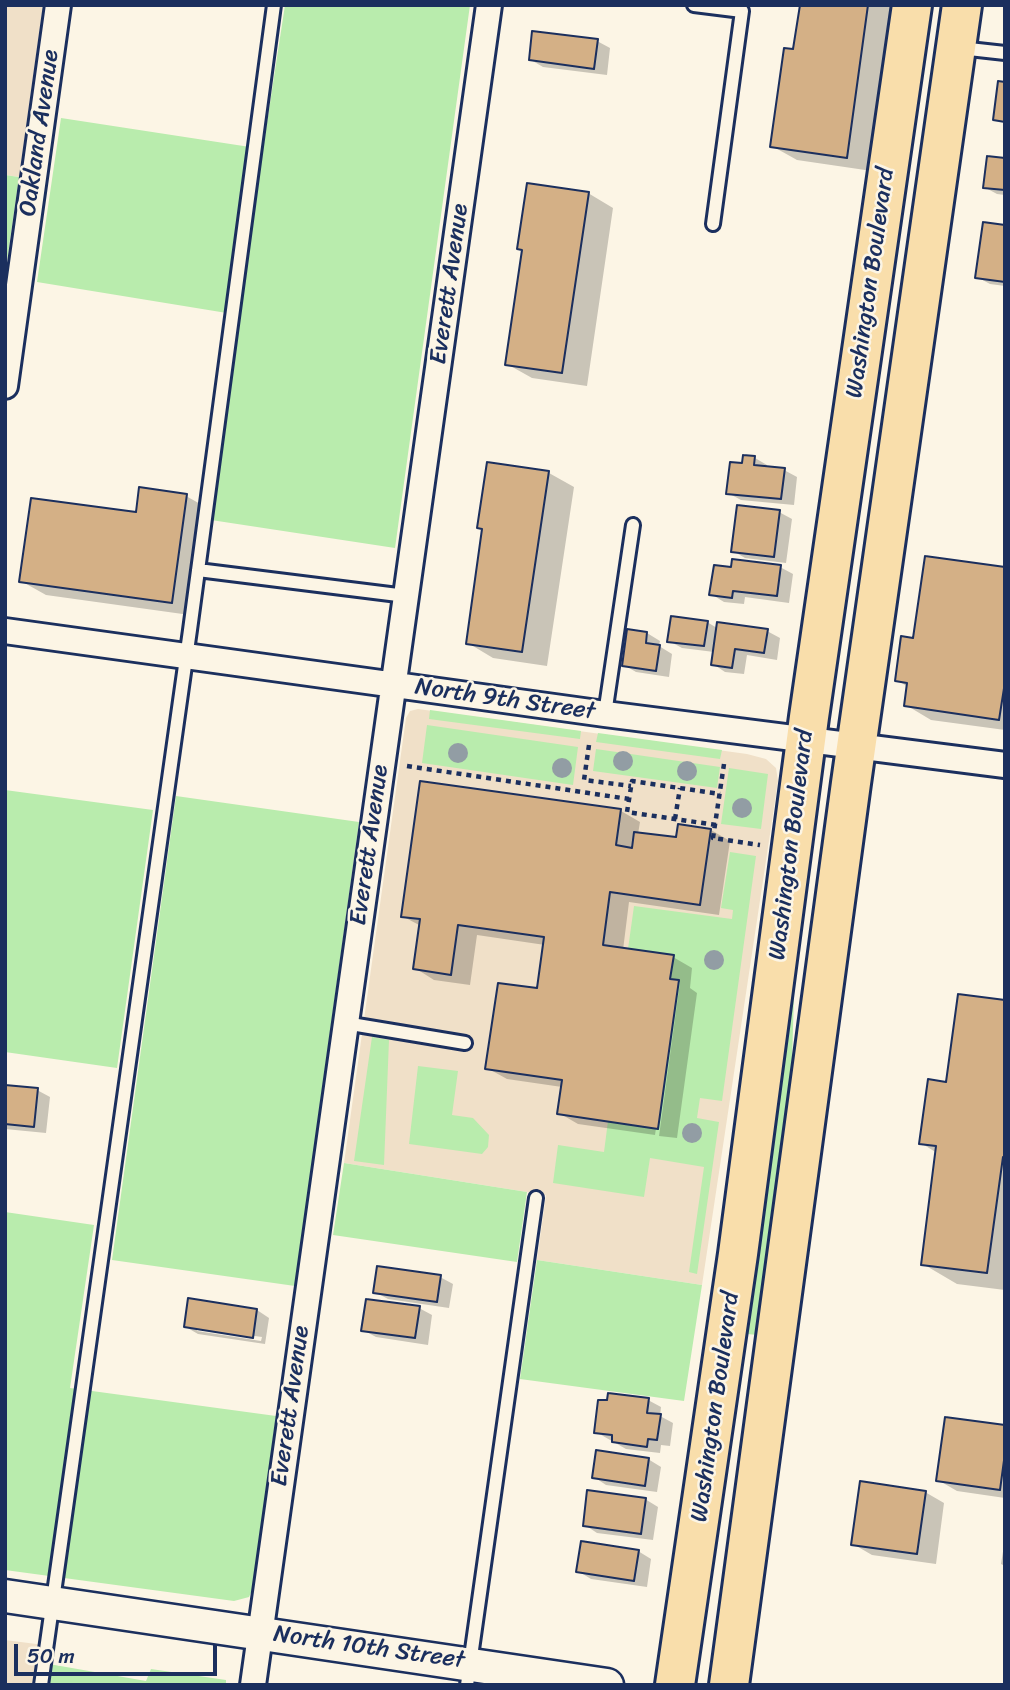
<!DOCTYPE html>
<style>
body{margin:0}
#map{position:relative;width:1010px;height:1690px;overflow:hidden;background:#fcf5e5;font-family:Sriracha,sans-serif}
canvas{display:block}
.frame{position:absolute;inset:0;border:7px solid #1b2f5e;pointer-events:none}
.scale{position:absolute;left:14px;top:1644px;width:203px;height:32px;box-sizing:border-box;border:4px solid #1b2f5e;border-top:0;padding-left:9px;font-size:21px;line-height:24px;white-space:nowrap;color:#1b2f5e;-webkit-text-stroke:5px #fcf5e5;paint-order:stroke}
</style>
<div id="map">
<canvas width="1010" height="1690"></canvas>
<div class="frame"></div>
<div class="scale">50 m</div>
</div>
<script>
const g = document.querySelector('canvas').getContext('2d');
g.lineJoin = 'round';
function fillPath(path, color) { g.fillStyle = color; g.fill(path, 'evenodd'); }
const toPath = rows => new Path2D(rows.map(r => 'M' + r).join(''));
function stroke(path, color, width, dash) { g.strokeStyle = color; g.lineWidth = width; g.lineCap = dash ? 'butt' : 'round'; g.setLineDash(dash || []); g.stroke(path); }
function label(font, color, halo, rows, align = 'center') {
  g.font = font + ' Sriracha,sans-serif'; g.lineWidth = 5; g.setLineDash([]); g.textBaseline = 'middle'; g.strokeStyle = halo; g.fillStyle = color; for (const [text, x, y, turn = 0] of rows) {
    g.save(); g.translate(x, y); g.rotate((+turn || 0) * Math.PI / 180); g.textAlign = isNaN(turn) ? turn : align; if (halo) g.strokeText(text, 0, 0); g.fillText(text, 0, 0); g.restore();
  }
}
const built = toPath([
 [5,5,43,5,19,177,5,175],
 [418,709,747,754,766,759,776,768,778,781,702,1285,537,1260,546,1195,344,1163,406,718,410,711],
 [5,1640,52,1646,46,1685,5,1685]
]);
const green = toPath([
 [285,5,470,5,395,548,211,520,239,315,37,282,61,118,263,149],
 [5,175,19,177,5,275],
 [430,710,581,731,580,739,429,719],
 [427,725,578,747,573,785,422,763],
 [598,733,722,750,720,759,596,742],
 [596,749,720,767,717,788,593,771],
 [729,768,768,774,761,829,721,824],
 [5,790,153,810,117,1068,5,1052],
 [176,796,359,822,295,1286,112,1260],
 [730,852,756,856,722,1101,700,1098,697,1118,719,1122,697,1274,689,1272,704,1167,650,1158,644,1197,553,1183,558,1145,604,1152,608,1121,658,1128,679,981,670,979,673,955,628,949,634,906,732,919,733,910,721,908],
 [783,993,794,995,792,1061,770,1222,758,1335,747,1334,746,1288],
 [372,1037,389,1040,384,1165,354,1161],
 [418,1066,458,1071,452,1115,473,1118,489,1135,488,1147,482,1154,409,1144],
 [344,1163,527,1192,517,1262,333,1235],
 [5,1212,94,1225,70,1388,276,1416,253,1588,249,1597,234,1601,5,1570],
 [537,1260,702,1285,684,1401,520,1379],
 [49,1664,146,1681,151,1669,226,1680,226,1685,46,1685]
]);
const shadow = toPath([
 [801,5,895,5,872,171,797,160,772,146,795,51],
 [597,41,610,48,607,75,543,67,531,60],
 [1005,160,1005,195,997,194,984,187],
 [588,193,613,208,587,386,532,378,507,364],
 [1005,227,1005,286,990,284,977,277],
 [755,458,767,465,767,468,784,470,797,477,794,505,741,500,728,493,743,465],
 [549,473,574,487,547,666,493,658,468,643,484,530,479,528],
 [186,496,211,510,197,616,46,595,21,581,137,514],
 [779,512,792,519,786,563,745,558,733,551],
 [780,567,793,574,789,603,745,597,744,604,724,602,711,594,732,569],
 [1005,569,1005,730,931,720,906,705,908,687,897,680,915,640],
 [707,622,717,628,767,631,780,638,777,660,747,655,744,674,725,672,713,664,714,652,682,648,669,641],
 [647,633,660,641,659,646,672,654,669,677,636,672,624,665],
 [621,811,640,822,638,834,677,839,711,830,730,841,719,915,629,902,623,950,673,957,692,968,690,988,697,993,677,1138,659,1136,680,982,677,982,655,1135,578,1124,559,1113,562,1087,507,1079,487,1068,538,990,545,945,477,935,470,985,434,980,415,968,421,926,402,916],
 [1005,1002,1005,1290,957,1284,923,1264,937,1153,921,1143,948,1084],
 [5,1087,37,1090,50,1097,46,1133,5,1129],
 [440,1277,453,1284,449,1308,388,1299,375,1292],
 [419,1308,432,1315,428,1345,376,1337,363,1330],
 [257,1310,269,1318,265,1344,198,1334,186,1327],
 [197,1328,262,1337,261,1341,197,1331],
 [648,1400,661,1407,660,1416,673,1423,670,1446,661,1445,660,1453,626,1449,596,1432],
 [1005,1427,1005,1498,957,1491,938,1480],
 [648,1459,661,1467,657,1492,606,1485,594,1477],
 [925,1492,944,1503,936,1564,872,1555,853,1544],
 [645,1499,658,1507,653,1540,597,1533,585,1525],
 [1005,1539,1005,1566,1001,1564],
 [638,1551,651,1559,647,1587,591,1579,578,1571]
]);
const building = toPath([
 [800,5,868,5,847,158,770,147,784,48,793,49,800,5],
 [532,31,598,39,594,69,529,60,532,31],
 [998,81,1005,82,1005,122,993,120,998,81],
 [987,156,1005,158,1005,190,983,188,987,156],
 [527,183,589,192,562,373,505,365,522,250,517,249,527,183],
 [983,222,1005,225,1005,282,975,278,983,222],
 [743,455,755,456,754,465,785,468,781,499,726,494,730,462,742,463,743,455],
 [487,462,549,471,522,652,466,644,482,529,477,528,487,462],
 [139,487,187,494,172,603,19,582,31,498,136,512,139,487],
 [737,505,780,510,774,557,731,552,737,505],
 [925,556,1005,567,1005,682,999,720,904,706,907,683,895,681,901,636,913,638,925,556],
 [732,559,781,565,777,596,733,591,732,598,709,595,714,565,731,567,732,559],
 [671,616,708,621,704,646,667,642,671,616],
 [717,622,768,629,764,653,735,649,732,668,711,665,717,622],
 [627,629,647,632,646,643,660,645,656,671,622,666,627,629],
 [420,781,621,809,616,845,632,848,634,832,676,837,678,824,711,829,700,905,610,892,603,945,674,955,670,979,679,980,658,1129,557,1114,562,1080,485,1069,498,983,537,988,544,937,458,925,451,975,413,969,420,919,401,917,420,781],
 [958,994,1005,1000,1005,1157,1003,1157,987,1273,921,1265,936,1146,919,1144,928,1079,946,1082,958,994],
 [5,1085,38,1088,34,1127,5,1124,5,1085],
 [377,1266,441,1275,437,1302,373,1293,377,1266],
 [188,1298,257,1309,253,1338,184,1327,188,1298],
 [366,1299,420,1306,415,1338,361,1331,366,1299],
 [608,1393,649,1398,647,1413,661,1414,657,1440,648,1439,647,1447,612,1442,612,1435,594,1433,598,1400,607,1400,608,1393],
 [945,1417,1005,1425,1005,1453,1000,1490,936,1481,945,1417],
 [596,1450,649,1458,645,1486,592,1478,596,1450],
 [860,1481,926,1491,917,1554,851,1545,860,1481],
 [587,1490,646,1498,641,1534,583,1526,587,1490],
 [581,1541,639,1550,634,1581,576,1572,581,1541]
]);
const path = toPath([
 [589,745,584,780,631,786],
 [724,764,713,838,760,845],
 [407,766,629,799],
 [675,819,680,788],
 [716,825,627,812,632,781,720,794]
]);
const service = toPath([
 [694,5,742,11,713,224],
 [960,48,1005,53],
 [198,570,406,596],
 [605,714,633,525],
 [345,1023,465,1043],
 [41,1685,190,630,274,5],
 [467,1685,536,1198]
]);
const minor = toPath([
 [5,386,58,5],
 [5,631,605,714,1005,765],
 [253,1685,489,5]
]);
const tertiary = toPath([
 [5,1596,607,1685]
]);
const primary = toPath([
 [675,1685,738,1254,809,717,912,5],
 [729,1685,851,783,962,5]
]);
const trees = [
 [458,753],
 [623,761],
 [562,768],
 [687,771],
 [742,808],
 [714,960],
 [692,1133]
];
const streetNames = [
 ["Oakland Avenue",40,133,-82],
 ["Washington Boulevard",871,283,-82],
 ["Everett Avenue",450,284,-82],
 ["North 9th Street",505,700,8],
 ["Everett Avenue",370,845,-82],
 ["Washington Boulevard",792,845,-83],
 ["Everett Avenue",291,1406,-82],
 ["Washington Boulevard",716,1407,-82],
 ["North 10th Street",369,1648,8]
];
fillPath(built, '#f0e0c8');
fillPath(green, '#b9ecad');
fillPath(shadow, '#0003');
fillPath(building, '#d4b086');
stroke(building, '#1b2f5e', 2);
stroke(service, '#1b2f5e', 18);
stroke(minor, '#1b2f5e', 30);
stroke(tertiary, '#1b2f5e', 37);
stroke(primary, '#1b2f5e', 44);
stroke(path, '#1b2f5e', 4.5, [5, 5]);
stroke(service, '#fcf5e5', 12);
stroke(minor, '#fcf5e5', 24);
stroke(tertiary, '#fcf5e5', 32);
stroke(primary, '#f9deab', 38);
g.fillStyle = '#929da4';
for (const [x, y] of trees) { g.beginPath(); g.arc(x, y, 10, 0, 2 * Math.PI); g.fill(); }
label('24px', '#1b2f5e', '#fcf5e5', streetNames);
</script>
